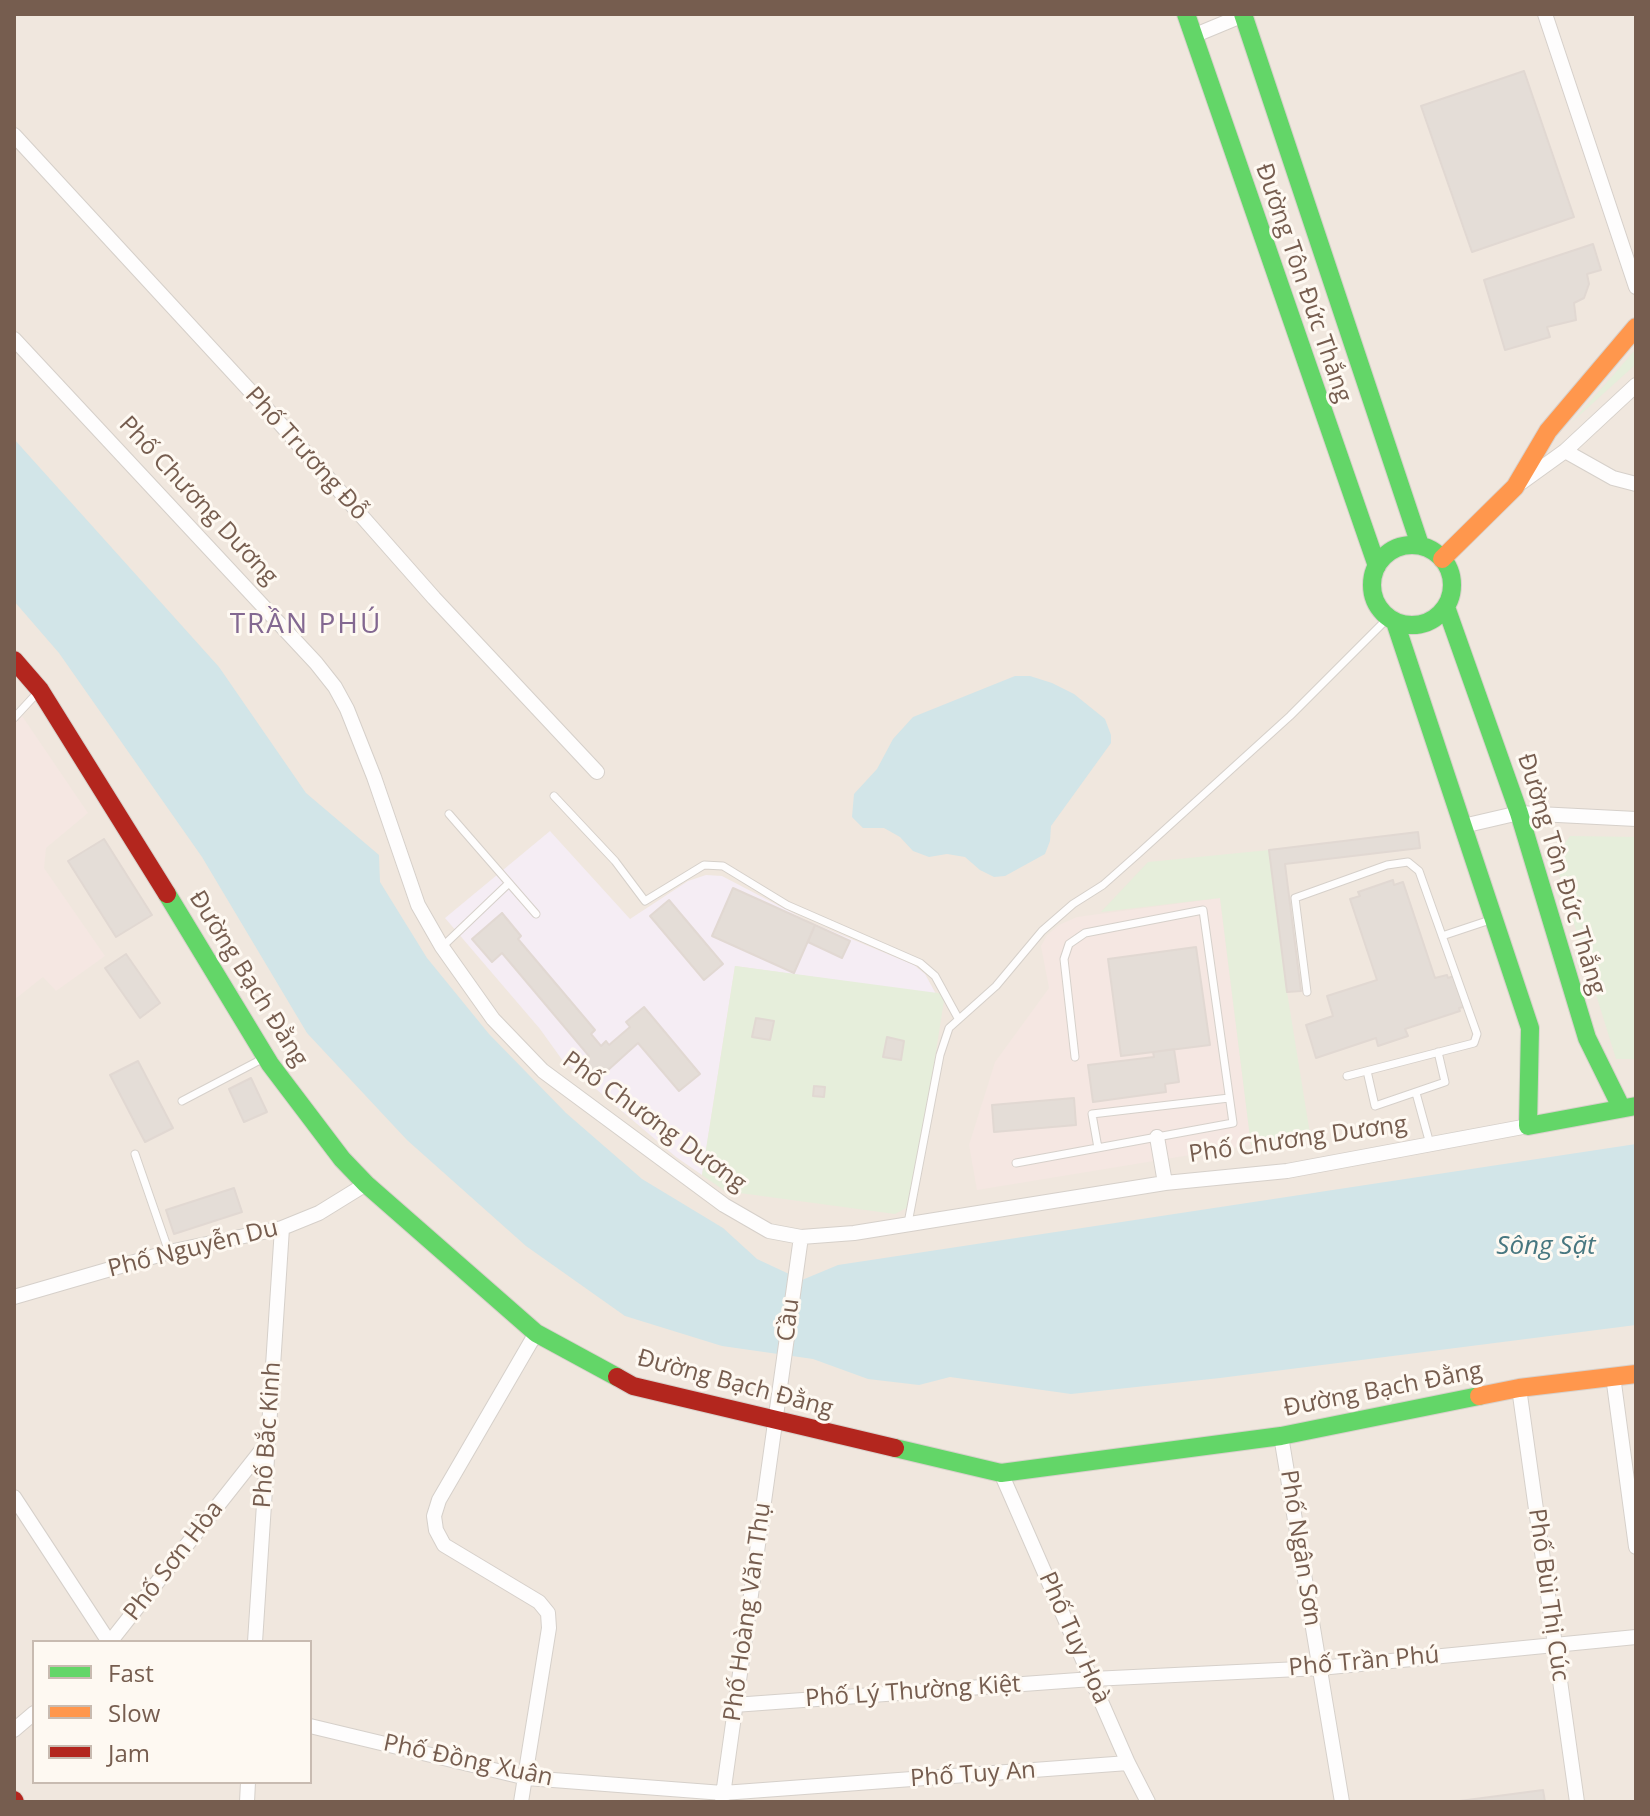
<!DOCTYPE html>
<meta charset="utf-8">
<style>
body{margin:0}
#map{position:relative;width:1650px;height:1816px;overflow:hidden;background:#f8f4f0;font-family:"Open Sans",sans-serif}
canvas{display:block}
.frame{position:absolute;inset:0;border:16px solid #765d4f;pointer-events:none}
.legend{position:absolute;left:32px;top:1640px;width:280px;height:144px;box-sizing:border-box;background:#fef9f2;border:2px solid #c8bbb1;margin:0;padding:10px 14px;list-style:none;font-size:24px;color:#765d4f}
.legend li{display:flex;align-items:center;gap:16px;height:40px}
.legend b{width:40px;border:2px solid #c8bbb1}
</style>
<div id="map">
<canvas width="1650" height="1816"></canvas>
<div class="frame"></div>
<ul class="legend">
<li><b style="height:10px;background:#63d668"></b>Fast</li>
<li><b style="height:10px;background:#ff974d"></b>Slow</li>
<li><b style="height:10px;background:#b3261e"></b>Jam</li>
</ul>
</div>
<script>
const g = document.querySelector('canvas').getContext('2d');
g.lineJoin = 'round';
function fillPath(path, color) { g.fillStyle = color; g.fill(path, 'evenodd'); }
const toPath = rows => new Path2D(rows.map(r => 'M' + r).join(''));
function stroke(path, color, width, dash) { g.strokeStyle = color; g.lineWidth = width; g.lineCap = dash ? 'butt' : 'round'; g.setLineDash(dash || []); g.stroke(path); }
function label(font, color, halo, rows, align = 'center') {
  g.font = font + ' "Open Sans",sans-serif'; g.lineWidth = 6; g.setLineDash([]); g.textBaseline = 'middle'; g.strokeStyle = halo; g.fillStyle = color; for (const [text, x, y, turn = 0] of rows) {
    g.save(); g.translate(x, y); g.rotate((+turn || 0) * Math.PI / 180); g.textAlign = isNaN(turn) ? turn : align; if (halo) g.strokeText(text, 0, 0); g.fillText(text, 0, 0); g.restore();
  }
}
const residential = toPath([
 [14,14,1636,14,1636,1802,14,1802],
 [34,1642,310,1642,310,1782,34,1782]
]);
const commercial = toPath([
 [14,704,88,813,46,848,44,868,105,956,56,991,43,977,14,1000],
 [1220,898,1251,1145,977,1190,969,1145,995,1062,1049,988,1041,946,1047,935,1059,925,1077,917]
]);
const education = toPath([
 [550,831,630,919,688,881,706,875,722,876,808,921,914,965,925,974,936,994,735,966,702,1175,676,1157,563,1061,540,1029,445,918]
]);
const green = toPath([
 [1636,349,1636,364,1571,423],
 [1570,836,1636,837,1636,1059,1616,1059,1554,859],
 [1269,850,1287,992,1310,1134,1251,1145,1220,898,1101,912,1148,862],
 [735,966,945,994,912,1205,895,1214,725,1191,702,1175]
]);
const water = toPath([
 [14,439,219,667,306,793,379,855,380,882,427,958,489,1034,566,1113,642,1179,723,1228,757,1259,802,1280,838,1265,1636,1144,1636,1325,1220,1378,1071,1394,950,1377,919,1385,868,1379,813,1359,722,1346,625,1316,526,1246,407,1140,307,1033,202,857,59,653,14,601],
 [1015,676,1030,676,1052,683,1074,694,1105,719,1111,735,1111,743,1051,826,1050,841,1045,854,1005,876,994,877,980,870,965,857,947,854,929,857,913,851,900,837,884,828,863,828,852,817,854,794,877,769,893,739,913,717]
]);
const building = toPath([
 [1524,71,1574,217,1472,252,1421,106,1524,71],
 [1593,244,1601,270,1587,274,1589,284,1584,298,1574,303,1576,320,1547,327,1550,337,1505,350,1484,280,1593,244],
 [1418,832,1420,848,1285,864,1301,991,1287,992,1269,850,1418,832],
 [104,839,152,915,116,937,68,861,104,839],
 [1393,880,1394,885,1403,882,1435,978,1447,975,1448,978,1454,976,1464,1007,1459,1008,1460,1011,1405,1029,1408,1036,1378,1046,1376,1038,1316,1058,1306,1025,1333,1016,1327,996,1377,980,1350,899,1360,896,1358,892,1393,880],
 [733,888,815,925,794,973,712,936,733,888],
 [669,900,723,964,704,980,650,916,669,900],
 [502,913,521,936,518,939,595,1030,591,1034,601,1046,606,1041,609,1045,630,1027,626,1022,644,1007,700,1074,679,1091,638,1043,597,1080,583,1062,589,1056,502,953,492,962,472,939,502,913],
 [815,925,850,941,842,958,808,942,815,925],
 [1196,947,1210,1045,1121,1056,1108,959,1196,947],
 [126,954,160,1003,140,1018,105,968,126,954],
 [756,1018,774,1021,770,1040,752,1037,756,1018],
 [887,1037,904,1041,901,1060,883,1057,887,1037],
 [1174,1049,1179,1082,1165,1084,1166,1092,1093,1102,1088,1065,1154,1057,1153,1052,1174,1049],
 [138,1061,173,1128,145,1142,110,1075,138,1061],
 [251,1078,267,1112,244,1122,229,1089,251,1078],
 [814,1086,825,1087,824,1097,813,1096,814,1086],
 [1074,1098,1076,1125,994,1132,992,1105,1074,1098],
 [234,1188,242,1212,174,1234,166,1210,234,1188],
 [1543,1790,1545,1802,1452,1802,1543,1790]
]);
const lane = toPath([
 [14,718,39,691],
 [554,796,615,861,645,901,704,865,723,866,787,905,920,963,935,976,958,1018],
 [449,814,536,914],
 [1442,936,1493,919],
 [442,947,509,883],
 [1307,992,1295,898,1387,865,1408,862,1419,871,1477,1034,1474,1043,1347,1076],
 [1367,1071,1375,1106,1445,1082,1438,1052],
 [1416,1093,1430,1144],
 [182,1101,264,1058],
 [1098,1148,1092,1114,1229,1098],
 [135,1154,169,1252],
 [1016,1163,1233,1123,1203,910,1085,933,1069,944,1064,959,1075,1057],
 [908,1223,940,1055,949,1028,996,986,1042,931,1073,904,1103,885,1138,854,1290,716,1388,618]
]);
const street = toPath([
 [1545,14,1636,287],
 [1193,36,1246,14],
 [14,135,276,419,434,598,597,772],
 [14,339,316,663,335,687,347,709,374,777,418,905,442,947,493,1019,543,1071,724,1205,769,1231,801,1237,854,1233,1165,1183,1287,1171,1528,1126],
 [1565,451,1613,478,1636,484],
 [1522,482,1565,451,1636,385],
 [1463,826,1519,813,1636,819],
 [1157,1137,1165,1183],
 [14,1297,169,1252,282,1228,319,1213,366,1184],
 [1613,1376,1636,1547],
 [1519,1388,1577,1802],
 [1281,1436,1342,1802],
 [1001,1473,1128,1763,1148,1802],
 [14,1497,109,1642],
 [110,1642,268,1442],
 [255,1642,282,1228],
 [734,1705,1092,1679,1320,1668,1636,1637],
 [310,1726,527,1778,723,1793,1128,1763],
 [14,1730,34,1713],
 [247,1802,248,1782],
 [521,1802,549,1628,548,1613,539,1602,444,1545,436,1530,434,1516,439,1500,536,1333],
 [722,1802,801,1237]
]);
const fast = toPath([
 [1186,14,1377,566],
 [1243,14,1420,545],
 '1372 585a40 40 0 1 1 80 0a40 40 0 1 1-80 0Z',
 [1446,607,1519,813,1587,1038,1621,1107],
 [1395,622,1530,1028,1528,1126,1636,1106],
 [167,894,270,1064,342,1159,366,1184,536,1333,617,1377],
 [895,1448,1001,1473,1281,1436,1479,1396]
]);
const slow = toPath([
 [1442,559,1515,487,1548,431,1636,327],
 [1479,1396,1519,1388,1636,1374]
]);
const jam = toPath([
 [14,660,40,690,167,894],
 [617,1377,633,1386,895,1448],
 [14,1800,15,1802]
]);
const streetNames = [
 ["Đường Tôn Đức Thắng",1303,283,71],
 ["Phố Trương Đỗ",306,454,48],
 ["Phố Chương Dương",198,501,47],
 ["Đường Tôn Đức Thắng",1561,874,73],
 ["Đường Bạch Đằng",248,979,58],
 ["Phố Chương Dương",654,1122,36],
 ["Phố Chương Dương",1298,1140,-8],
 ["Phố Nguyễn Du",193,1249,-14],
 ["Cầu",789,1320,-83],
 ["Đường Bạch Đằng",735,1384,15],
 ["Đường Bạch Đằng",1383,1390,-11],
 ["Phố Bắc Kinh",268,1435,-86],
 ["Phố Ngân Sơn",1300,1548,81],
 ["Phố Sơn Hòa",174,1561,-52],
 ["Phố Bùi Thị Cúc",1548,1595,82],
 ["Phố Hoàng Văn Thụ",748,1612,-82],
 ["Phố Tuy Hoà",1074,1638,66],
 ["Phố Trần Phú",1364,1662,-5],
 ["Phố Lý Thường Kiệt",913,1692,-4],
 ["Phố Đồng Xuân",468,1761,12],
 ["Phố Tuy An",973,1775,-4]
];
const waterNames = [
 ["Sông Sặt",1546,1247]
];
const quarterNames = [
 ["TRẦN PHÚ",306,625]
];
fillPath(residential, '#f0e7de');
fillPath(commercial, '#f5e7e2');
fillPath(education, '#f5edf4');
fillPath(green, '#e6eedb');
fillPath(water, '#d2e5e8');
fillPath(building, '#e4ddd7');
stroke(building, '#e1d8d2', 2);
stroke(lane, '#d6d0ca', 9);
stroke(street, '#d6d0ca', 16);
stroke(fast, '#d8d1cb', 20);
stroke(slow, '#d8d1cb', 20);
stroke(jam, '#d8d1cb', 20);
stroke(lane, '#fefdfd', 7);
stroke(street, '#fefdfd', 14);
stroke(fast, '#63d668', 18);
stroke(slow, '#ff974d', 18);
stroke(jam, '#b3261e', 18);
label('24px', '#765d4f', '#fef9f2', streetNames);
label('italic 26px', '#477780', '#fef9f2', waterNames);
g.letterSpacing = '2px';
label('28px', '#836891', '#fef9f2', quarterNames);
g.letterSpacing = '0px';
</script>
